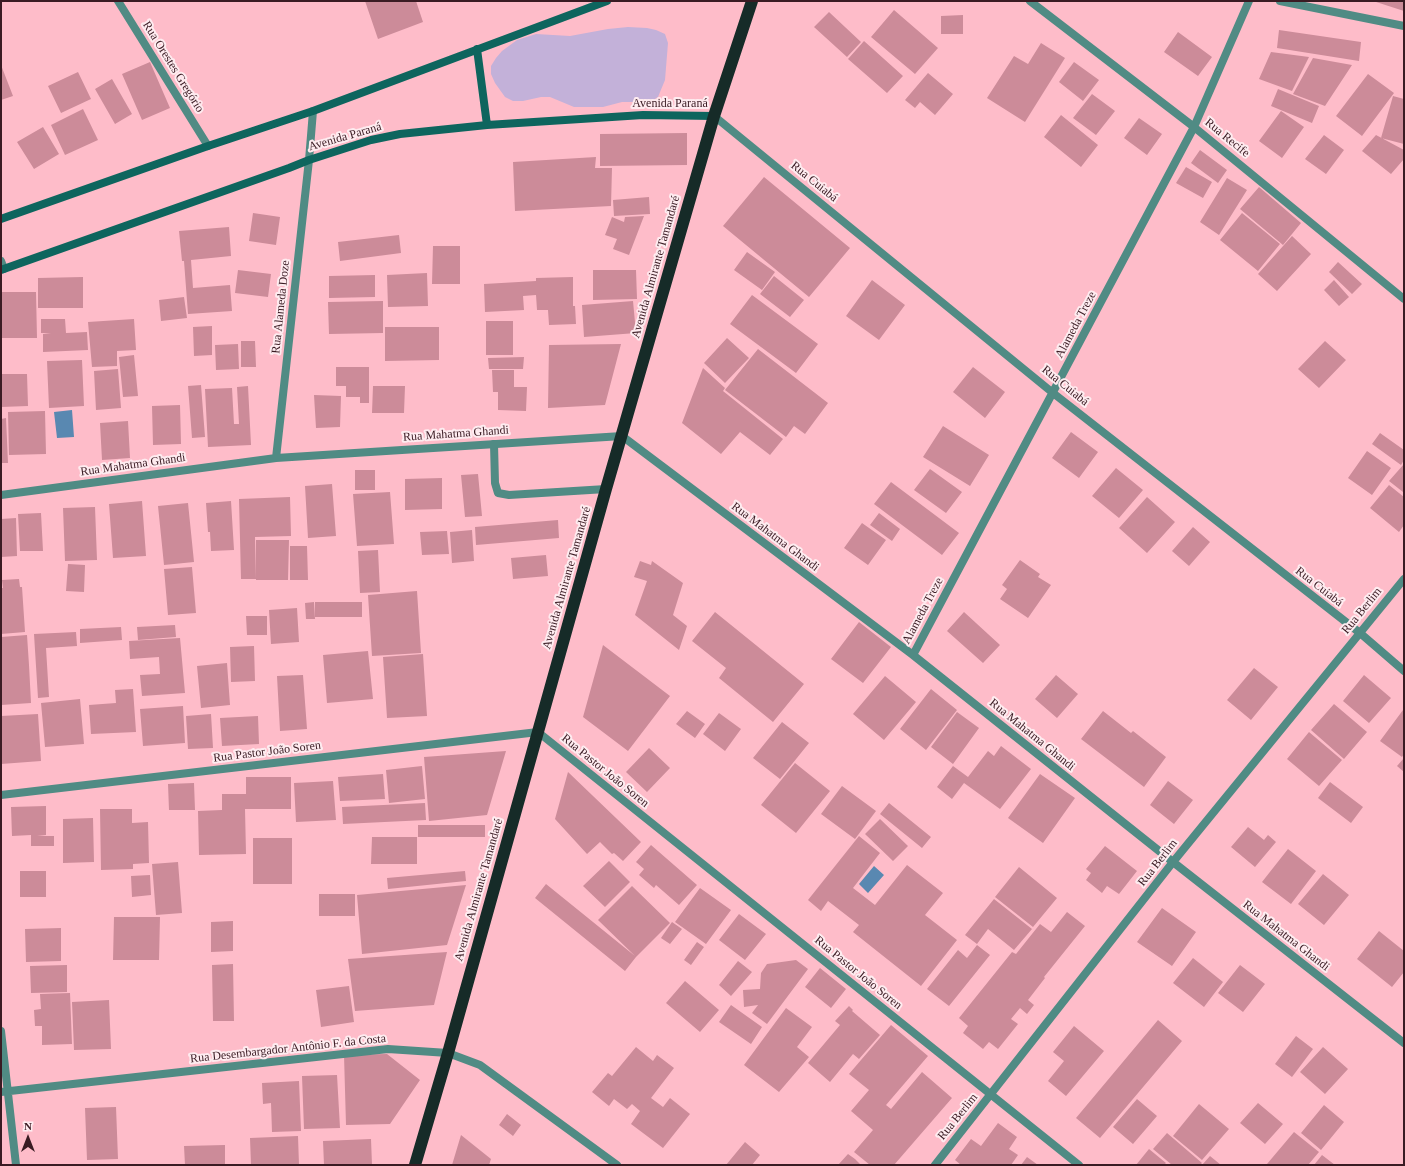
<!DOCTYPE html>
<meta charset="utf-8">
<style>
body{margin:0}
#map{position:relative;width:1405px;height:1166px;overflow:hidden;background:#febcc9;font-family:"Times New Roman",serif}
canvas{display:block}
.frame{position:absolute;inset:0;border:2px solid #3a1b23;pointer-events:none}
.north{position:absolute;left:8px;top:1118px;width:40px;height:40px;-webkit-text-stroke:3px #feecf0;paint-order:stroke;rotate:0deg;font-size:11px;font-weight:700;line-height:16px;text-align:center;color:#3a1b23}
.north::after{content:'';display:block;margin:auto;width:14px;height:18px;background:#3a1b23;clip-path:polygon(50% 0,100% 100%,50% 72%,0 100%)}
</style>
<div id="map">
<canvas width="1405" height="1166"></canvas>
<div class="frame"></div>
<div class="north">N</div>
</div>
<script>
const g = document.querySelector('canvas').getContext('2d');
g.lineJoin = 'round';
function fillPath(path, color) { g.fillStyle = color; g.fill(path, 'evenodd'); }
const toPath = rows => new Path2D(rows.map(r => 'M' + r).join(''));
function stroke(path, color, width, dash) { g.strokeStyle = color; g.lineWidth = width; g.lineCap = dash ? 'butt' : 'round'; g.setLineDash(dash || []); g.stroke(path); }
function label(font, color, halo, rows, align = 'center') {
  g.font = font + ' "Times New Roman",serif'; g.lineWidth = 4; g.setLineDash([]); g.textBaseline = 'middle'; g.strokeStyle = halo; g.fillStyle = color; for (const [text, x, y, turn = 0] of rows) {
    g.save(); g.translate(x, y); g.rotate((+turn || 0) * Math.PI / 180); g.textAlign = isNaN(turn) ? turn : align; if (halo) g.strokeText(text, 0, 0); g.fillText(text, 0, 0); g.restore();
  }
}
const green = toPath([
 [628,27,647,28,656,30,665,34,668,43,665,80,658,97,650,102,622,102,603,107,574,107,550,97,541,97,523,101,513,101,505,97,495,83,491,74,491,66,496,58,502,51,517,40,536,34,570,36,608,29]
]);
const water = toPath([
 [72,410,74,437,57,438,54,412],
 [874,866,884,875,868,893,859,884]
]);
const building = toPath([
 [365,1,416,1,423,22,378,39],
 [1373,1,1404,1,1404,11],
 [894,10,938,48,915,74,871,37],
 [829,12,861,42,847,57,814,27],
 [963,15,963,34,941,34,941,16],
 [1279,30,1361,42,1359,61,1277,48],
 [1178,32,1212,57,1198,76,1164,52],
 [864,41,903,76,887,93,848,59],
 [1041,43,1065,58,1025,122,987,98,1014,56,1028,64],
 [1271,52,1309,57,1292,91,1259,79],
 [1313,58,1352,65,1325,106,1293,94],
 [150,62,170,108,142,120,122,74],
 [1074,62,1099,80,1083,101,1059,82],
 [1,65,13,96,1,100],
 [78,72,91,99,61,113,48,86],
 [928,73,953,94,935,115,920,102,915,108,905,100],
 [1368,74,1394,93,1362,136,1336,116],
 [112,79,132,114,115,124,95,89],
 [1278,89,1319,106,1312,123,1271,106],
 [1092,94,1115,111,1096,135,1073,118],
 [1393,96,1404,99,1404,144,1381,138],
 [83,109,98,140,65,155,51,125],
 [1281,111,1304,127,1282,158,1259,141],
 [1061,115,1098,145,1081,167,1044,137],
 [1139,118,1162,134,1147,155,1124,138],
 [43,127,59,154,34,169,17,142],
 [687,133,687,165,600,166,600,134],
 [1324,135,1344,150,1326,174,1305,159],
 [1376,135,1404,150,1404,159,1391,174,1362,151],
 [1200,150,1227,170,1218,183,1191,163],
 [596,157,595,168,612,168,611,206,515,211,513,162],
 [1186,167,1212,182,1203,198,1176,183],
 [764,177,850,248,809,297,723,226],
 [1227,178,1247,190,1219,235,1200,222],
 [1259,187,1301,223,1283,245,1240,209],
 [649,197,650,214,614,216,613,200],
 [253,213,280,217,276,245,249,241],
 [1242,213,1280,244,1258,271,1220,240],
 [644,216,629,255,613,249,617,239,605,235,612,217,624,222,625,217],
 [229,227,231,256,191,260,193,288,230,285,232,311,188,314,184,261,182,261,179,231],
 [399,235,401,253,340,261,338,242],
 [1292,236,1311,254,1277,291,1258,274],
 [433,246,460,246,460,284,432,284],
 [747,252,775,272,762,290,734,270],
 [1338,262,1362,284,1352,294,1329,272],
 [238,270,271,274,268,297,235,293],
 [593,270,636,270,637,299,593,300],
 [427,273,428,306,388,307,387,275],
 [375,275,375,297,329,298,329,276],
 [774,276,804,300,790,317,760,294],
 [83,277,83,308,38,308,38,278],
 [573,277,573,306,575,306,576,324,549,325,548,310,537,310,536,295,523,296,524,310,485,312,484,284,536,281,536,278],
 [872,280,905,305,879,340,846,316],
 [1334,280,1349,297,1339,306,1324,290],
 [1,292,36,292,37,338,1,338],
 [752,295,818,344,796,373,730,324],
 [184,297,187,318,161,321,159,300],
 [383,301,383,333,329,334,328,302],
 [633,301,636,333,584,337,582,305],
 [41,319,65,319,66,333,87,332,88,350,43,352,43,334,51,333,41,333],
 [134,319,136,350,117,351,117,366,92,367,88,322],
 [486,321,513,321,513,355,486,355],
 [212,326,212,355,194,356,193,327],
 [385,327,439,327,439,360,385,361],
 [727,338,749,358,725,383,704,363],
 [241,341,255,341,256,367,241,367],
 [1325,341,1346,360,1319,388,1298,369],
 [238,344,239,369,216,370,215,345],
 [621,344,605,405,548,408,549,345],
 [758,349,828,403,805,434,794,426,786,437,725,390],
 [134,355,138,396,123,397,119,357],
 [524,357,523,369,489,369,488,358],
 [82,360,84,406,49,408,47,361],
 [336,367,369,367,369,403,360,403,360,397,346,397,346,386,336,386],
 [973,367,1005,392,985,418,953,392],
 [703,368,725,388,723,391,783,439,770,455,740,432,721,454,682,423],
 [118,369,121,408,96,410,94,371],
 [492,370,514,370,514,387,527,387,526,411,498,410,498,392,493,392],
 [1,374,27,374,28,406,1,407],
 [201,385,205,437,192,438,188,386],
 [248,386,251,445,208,447,205,389,232,388,234,424,239,424,237,387],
 [373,386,405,386,404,413,372,413],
 [314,395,341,396,340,427,316,428],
 [180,405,181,444,153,445,152,406],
 [45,411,46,454,9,455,8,412],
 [6,418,8,463,1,463,1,419],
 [128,421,130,458,102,460,100,423],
 [943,426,989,455,970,486,923,457],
 [1071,432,1098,452,1079,478,1052,458],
 [1380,433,1404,450,1404,460,1401,465,1372,444],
 [1367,451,1391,468,1372,495,1348,478],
 [1404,464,1404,491,1403,492,1389,481],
 [1116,468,1143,490,1119,518,1092,496],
 [930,469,962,492,946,513,914,490],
 [355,470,375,470,375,490,355,490],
 [478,474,482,516,465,517,461,475],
 [442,478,442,509,405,510,405,479],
 [891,482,959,533,942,555,874,504],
 [332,484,336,536,308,538,305,486],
 [1389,485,1404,497,1404,525,1399,532,1370,508],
 [390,492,394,544,357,546,353,494],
 [290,497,291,536,255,537,256,579,241,579,239,499],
 [1147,497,1175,522,1147,553,1119,528],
 [142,501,146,556,113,558,109,504],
 [231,501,234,550,211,551,210,532,208,532,206,503],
 [188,503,194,562,164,565,158,506],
 [95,507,97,560,65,561,63,508],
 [41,513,43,551,20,551,18,514],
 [879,513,900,529,892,541,870,525],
 [16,518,17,556,1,557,1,519],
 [558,520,559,538,476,545,475,527],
 [862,523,886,540,868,565,844,548],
 [1193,527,1210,542,1189,566,1172,551],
 [472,530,474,561,452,563,450,532],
 [447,531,449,554,422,555,420,532],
 [256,540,289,540,288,580,256,580],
 [290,546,307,546,308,580,290,580],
 [378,550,380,592,360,593,358,551],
 [546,555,548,576,513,579,511,558],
 [1020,560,1040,574,1038,577,1051,585,1028,618,1000,599,1007,589,1002,585],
 [640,561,651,565,652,561,683,583,673,615,687,626,679,650,635,615,647,581,634,577],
 [68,564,85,565,84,592,66,591],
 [192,567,196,613,168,615,164,569],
 [19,579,20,587,22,587,25,632,1,634,1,588,3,588,2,580],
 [417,591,421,653,372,656,368,595],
 [314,602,315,619,306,619,305,603],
 [315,602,362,602,362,617,315,617],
 [297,608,299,642,271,644,269,610],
 [715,612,804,684,773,722,719,678,726,668,692,641],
 [964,612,1000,645,983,663,947,631],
 [246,616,267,616,267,635,247,635],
 [859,622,891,647,863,683,831,659],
 [175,625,176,637,138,640,137,627],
 [121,627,122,640,80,643,80,629],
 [76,632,77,646,46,648,49,697,38,698,34,634],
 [27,635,29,665,18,666,29,665,31,703,1,705,1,637],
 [180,638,185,693,142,696,140,675,160,674,159,657,130,659,129,641],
 [603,645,670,696,628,751,583,717],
 [254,646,255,681,231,682,230,647],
 [368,651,373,699,327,703,323,655],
 [423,654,427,716,387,718,383,657],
 [227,663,230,705,201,708,197,666],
 [1254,668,1278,687,1251,720,1227,700],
 [303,675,307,729,280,731,277,676],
 [1056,675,1078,694,1057,718,1035,699],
 [1364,675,1391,698,1369,723,1343,701],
 [885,676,916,702,884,740,853,714],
 [133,689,136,732,91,734,89,705,116,703,115,690],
 [931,689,957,710,926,750,900,729],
 [80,699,84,744,45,747,41,703],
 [1334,704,1367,732,1344,759,1311,730],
 [183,706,185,743,143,746,140,709],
 [1403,710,1404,711,1404,754,1402,757,1380,741],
 [687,711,705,724,695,738,676,724],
 [1103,711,1131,733,1133,731,1166,757,1144,787,1081,739],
 [957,712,979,728,953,764,931,747],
 [719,713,741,729,725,751,703,734],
 [38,714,41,761,1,764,1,716],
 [211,714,213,748,188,749,186,716],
 [258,716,259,744,222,746,220,718],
 [782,722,809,743,780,779,753,758],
 [1309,732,1342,760,1319,786,1287,759],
 [1001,746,1031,769,1000,809,964,783,952,799,937,787,953,766,968,777,988,751,994,756],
 [649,748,670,768,647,792,626,772],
 [506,751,487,815,429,821,424,757],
 [1404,758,1404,772,1397,766],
 [795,763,830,791,796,833,761,805],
 [422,766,425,799,389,803,386,770],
 [568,772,641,842,623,861,614,853,612,854,600,842,587,854,555,819],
 [383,774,385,799,340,801,338,777],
 [1040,774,1075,798,1043,843,1008,818],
 [246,777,291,777,291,809,245,809,246,854,199,855,198,811,222,810,222,794,246,794],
 [333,781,336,820,296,822,294,783],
 [1168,781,1193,800,1174,824,1150,805],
 [1330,782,1363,807,1351,823,1318,798],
 [194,783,195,810,169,810,168,784],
 [842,786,876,811,855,839,821,814],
 [425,803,426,820,343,824,342,807],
 [889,803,931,837,922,848,880,814],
 [46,806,46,835,37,836,54,836,54,846,31,846,31,835,12,836,11,807],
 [100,809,132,809,132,823,148,822,149,863,133,864,133,869,101,870],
 [93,818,94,862,63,863,63,819],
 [880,819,908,846,893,861,865,834],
 [418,825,485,825,485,837,418,837],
 [1248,827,1264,840,1268,835,1276,842,1255,867,1231,847],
 [859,836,880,853,853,888,875,905,907,865,943,893,925,915,957,940,921,986,853,932,859,925,828,901,821,911,808,900],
 [372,837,417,837,417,864,371,864],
 [253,838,292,838,292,884,253,884],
 [651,845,697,885,679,905,656,885,654,888,639,875,644,869,636,862],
 [1105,846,1137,871,1119,894,1107,886,1102,893,1086,880,1091,873,1086,869],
 [1288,849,1316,871,1291,904,1262,882],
 [609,861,630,882,605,907,583,886],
 [178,862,182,913,156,915,152,864],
 [1019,867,1057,898,1033,927,995,897],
 [20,871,46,871,46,897,20,897],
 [465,871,466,881,388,889,387,878],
 [1323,874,1349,895,1324,925,1298,904],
 [150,875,151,895,132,897,131,876],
 [546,884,635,956,598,920,632,886,670,923,636,957,625,971,535,898],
 [466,885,447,945,362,954,357,895],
 [700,888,731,910,706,944,675,922],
 [319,894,355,894,355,916,319,916],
 [994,899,1032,929,1014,950,988,929,977,944,965,935],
 [1162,908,1196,932,1172,966,1137,942],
 [1067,912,1085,926,1044,977,1045,978,1028,1000,1034,1005,1027,1014,1020,1008,1011,1019,1018,1024,998,1049,989,1042,983,1049,963,1033,968,1026,959,1018,1012,952,1016,954,1040,924,1051,932],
 [739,914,766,934,745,960,719,940],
 [114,917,160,917,159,960,113,960],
 [233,921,233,951,211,952,211,922],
 [672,922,682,929,670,944,661,938],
 [61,928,61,961,26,962,25,929],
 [1379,931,1404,951,1404,972,1392,987,1357,959],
 [697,942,704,947,691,965,684,960],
 [977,945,990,955,949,1006,927,989,958,950,967,958],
 [447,952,434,1005,355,1011,348,959],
 [1193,958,1223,982,1204,1007,1173,983],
 [796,960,808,969,767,1024,752,1013,758,1005,744,1007,743,990,760,989,761,973,767,964],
 [738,961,752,972,731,996,719,985],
 [233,964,234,1021,213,1021,212,965],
 [67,965,67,992,31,993,30,966],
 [1240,965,1265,984,1243,1012,1218,993],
 [820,968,846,989,831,1008,805,987],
 [685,981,719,1010,700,1032,666,1003],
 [349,986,354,1022,321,1027,316,990],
 [70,993,72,1044,42,1045,42,1026,35,1026,34,1010,41,1009,40,994],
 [109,1000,111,1049,74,1050,72,1002],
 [731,1005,762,1027,751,1044,719,1022],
 [849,1006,853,1010,852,1011,880,1035,859,1059,853,1054,830,1082,808,1063,840,1025,835,1021],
 [786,1008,812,1027,797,1047,809,1057,779,1092,744,1065],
 [1158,1020,1182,1041,1100,1138,1076,1118],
 [891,1025,928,1056,886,1105,891,1109,922,1072,952,1098,894,1165,870,1165,854,1152,873,1130,851,1111,869,1090,849,1074],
 [1074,1026,1104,1051,1066,1096,1048,1081,1064,1061,1053,1052],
 [1296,1036,1313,1049,1292,1077,1275,1064],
 [636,1047,653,1061,657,1055,674,1068,651,1098,663,1107,670,1098,690,1114,663,1148,631,1124,640,1111,632,1104,627,1109,614,1099,609,1106,592,1092,608,1073,612,1076],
 [1323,1047,1348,1069,1325,1094,1300,1072],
 [387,1054,420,1080,390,1124,346,1125,344,1055],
 [337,1075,340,1128,304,1129,302,1076],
 [299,1081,301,1131,272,1132,271,1103,263,1104,262,1083],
 [1137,1099,1157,1116,1133,1144,1113,1127],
 [1258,1103,1283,1124,1265,1144,1240,1123],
 [1199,1104,1229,1129,1202,1160,1173,1136],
 [1324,1105,1344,1122,1321,1150,1301,1133],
 [116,1107,118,1159,87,1160,85,1108],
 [507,1114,521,1125,513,1136,499,1125],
 [998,1123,1017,1137,1009,1149,1018,1155,1011,1165,961,1165,955,1160,971,1139,981,1146],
 [1294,1132,1319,1152,1308,1165,1269,1165,1267,1164],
 [1167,1133,1202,1163,1200,1165,1172,1165,1153,1149],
 [461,1135,491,1159,489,1165,452,1165],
 [298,1136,299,1165,251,1165,250,1138],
 [371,1139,372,1165,324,1165,323,1141],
 [745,1142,760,1155,752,1165,726,1165],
 [225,1145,225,1165,185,1165,184,1146],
 [1149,1149,1166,1163,1164,1165,1136,1165],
 [848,1154,855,1159,861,1165,838,1165],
 [1322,1155,1335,1165,1314,1165],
 [1210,1156,1221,1165,1202,1165],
 [1027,1157,1038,1165,1021,1165]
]);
const lane = toPath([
 [494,444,495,483,498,493,509,495,606,489]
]);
const street = toPath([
 [118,1,208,146],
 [1030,1,1194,127,1404,299],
 [1280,1,1404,26],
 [714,116,1053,393,1360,633,1404,671],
 [1,261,4,269],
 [276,458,309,160,313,111],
 [1,495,276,458,622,436,913,655,1173,862,1404,1043],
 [913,655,1194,127,1249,1],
 [1,795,538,732,1079,1165],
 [1,1031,16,1165],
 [1,1092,388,1049,448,1053,480,1065,617,1165],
 [935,1165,1173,862,1404,579]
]);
const secondary = toPath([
 [477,49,487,125],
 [1,219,208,146,313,111,607,1],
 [1,270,289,168,309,160,371,140,400,134,487,125,643,115,714,116]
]);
const highway = toPath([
 [415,1165,448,1053,606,489,714,116,752,1]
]);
const streetNames = [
 ["Rua Orestes Gregório",173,67,58],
 ["Avenida Paraná",670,104],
 ["Avenida Paraná",345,137,-16],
 ["Rua Recife",1227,138,39],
 ["Rua Cuiabá",814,182,39],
 ["Avenida Almirante Tamandaré",656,267,-74],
 ["Rua Alameda Doze",281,307,-84],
 ["Alameda Treze",1076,325,-62],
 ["Rua Cuiabá",1065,386,39],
 ["Rua Mahatma Ghandi",456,434,-4],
 ["Rua Mahatma Ghandi",133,465,-8],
 ["Rua Mahatma Ghandi",775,537,37],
 ["Avenida Almirante Tamandaré",567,578,-74],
 ["Rua Cuiabá",1319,587,38],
 ["Alameda Treze",923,611,-62],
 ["Rua Berlim",1362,611,-51],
 ["Rua Mahatma Ghandi",1032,735,39],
 ["Rua Pastor João Soren",267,752,-7],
 ["Rua Pastor João Soren",605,771,39],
 ["Rua Berlim",1158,863,-52],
 ["Avenida Almirante Tamandaré",479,890,-74],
 ["Rua Mahatma Ghandi",1286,936,38],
 ["Rua Pastor João Soren",858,973,39],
 ["Rua Desembargador Antônio F. da Costa",288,1049,-6],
 ["Rua Berlim",958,1117,-51]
];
fillPath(green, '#c3b1d9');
fillPath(water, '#5988b1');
fillPath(building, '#cc8b99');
stroke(lane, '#508b84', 8);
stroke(street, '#508b84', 8);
stroke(secondary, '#0e655e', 8);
stroke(highway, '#162b28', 12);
label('12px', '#3a1b23', '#feecf0', streetNames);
</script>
